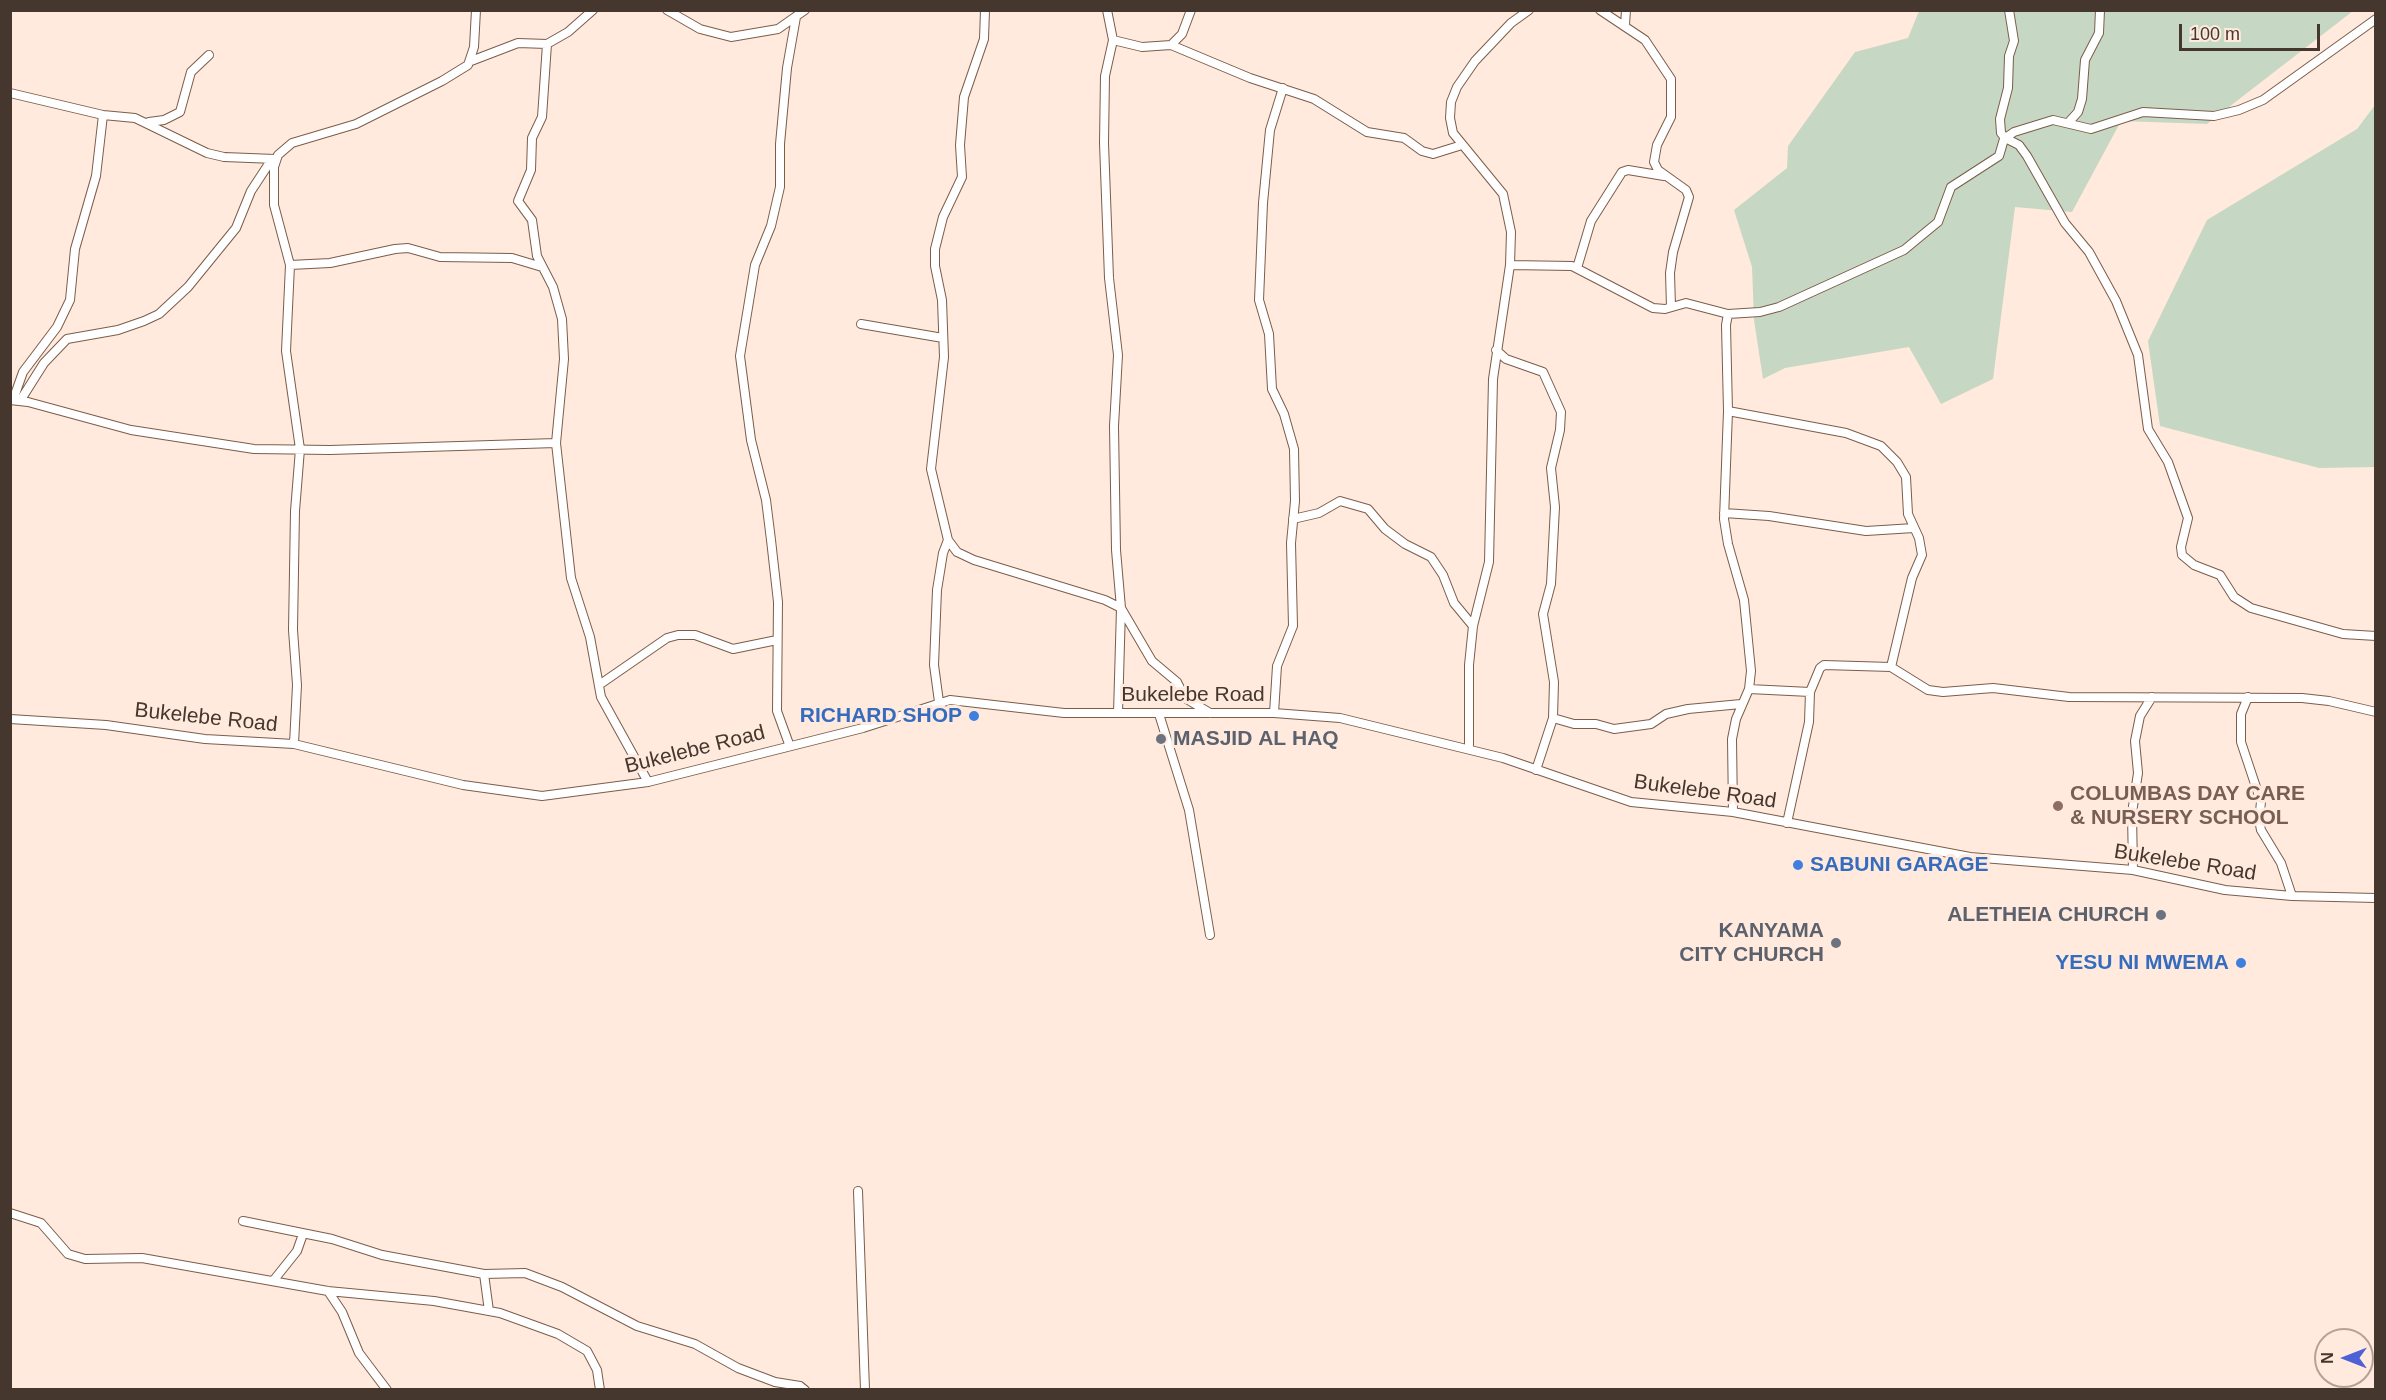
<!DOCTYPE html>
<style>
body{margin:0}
#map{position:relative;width:2386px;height:1400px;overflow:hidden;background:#ffeadd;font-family:Arial,sans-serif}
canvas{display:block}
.frame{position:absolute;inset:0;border:12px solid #45372e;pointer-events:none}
.north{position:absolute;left:2314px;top:1328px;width:60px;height:60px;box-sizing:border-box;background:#ffeadd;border:2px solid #b5a297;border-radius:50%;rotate:270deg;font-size:16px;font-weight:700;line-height:24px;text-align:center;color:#45372e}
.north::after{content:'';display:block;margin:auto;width:21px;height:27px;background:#4e61d6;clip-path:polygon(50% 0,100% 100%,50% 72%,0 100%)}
.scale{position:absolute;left:2179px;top:24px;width:141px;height:27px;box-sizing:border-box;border:3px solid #45372e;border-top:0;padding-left:8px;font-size:18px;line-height:21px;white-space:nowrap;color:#45372e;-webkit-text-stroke:4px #ffeadd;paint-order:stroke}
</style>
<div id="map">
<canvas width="2386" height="1400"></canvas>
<div class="frame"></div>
<div class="north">N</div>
<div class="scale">100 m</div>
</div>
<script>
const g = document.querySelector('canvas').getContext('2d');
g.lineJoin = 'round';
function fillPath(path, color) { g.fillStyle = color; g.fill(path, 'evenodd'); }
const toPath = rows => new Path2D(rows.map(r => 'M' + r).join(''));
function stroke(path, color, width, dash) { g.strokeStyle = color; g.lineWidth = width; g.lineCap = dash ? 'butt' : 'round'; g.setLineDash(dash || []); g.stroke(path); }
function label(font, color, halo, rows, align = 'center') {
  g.font = font + ' Arial,sans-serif'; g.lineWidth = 6; g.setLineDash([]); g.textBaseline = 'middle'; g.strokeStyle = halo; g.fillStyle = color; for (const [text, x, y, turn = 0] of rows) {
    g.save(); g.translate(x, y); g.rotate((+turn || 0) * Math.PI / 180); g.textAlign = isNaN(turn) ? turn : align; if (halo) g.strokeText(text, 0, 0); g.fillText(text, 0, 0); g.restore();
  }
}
const green = toPath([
 [1919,11,2353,11,2207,124,2121,121,2072,212,2015,207,1993,379,1941,404,1909,347,1785,368,1763,379,1754,320,1752,267,1734,210,1787,168,1788,146,1855,52,1908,38],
 [2375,105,2375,467,2319,468,2160,426,2148,341,2207,220,2357,129]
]);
const street = toPath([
 [667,10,700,29,731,37,778,29,805,10],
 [985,10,984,39,964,97,960,145,962,177,943,217,935,249,935,266,942,300,944,357,931,469,948,540,957,552,974,560,1105,600,1121,608,1152,661,1177,682,1185,698,1210,713],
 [1107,10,1113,40,1105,76,1104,143,1109,278,1118,355,1114,426,1116,550,1121,608,1118,713],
 [1600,10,1645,40,1671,79,1671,117,1657,145,1654,162,1658,170,1686,190,1689,197,1673,252,1670,273,1671,307],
 [2009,10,2014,41,2009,56,2008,88,2000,119,2001,133,2005,138,2019,145,2027,156,2065,223,2089,252,2116,301,2138,355,2148,429,2168,462,2188,518,2181,547,2182,555,2194,565,2220,575,2234,597,2251,608,2343,634,2376,636],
 [1625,25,1626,10],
 [1113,40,1142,47,1171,45,1182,34,1191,10],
 [547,44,542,117,532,138,531,170,518,201,532,220,537,256,553,287,562,319,564,359,556,443,571,578,590,637,601,697,648,782],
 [1171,45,1250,78,1314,99,1367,132,1404,138,1422,151,1433,154,1462,145],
 [471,61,518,43,547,44,568,32,593,10],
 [10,93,103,115,135,118,207,153,224,157,275,159],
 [149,122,164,120,180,112,191,72,209,55],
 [2068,123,2078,112,2082,99,2085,60,2099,33,2100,10],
 [290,265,330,263,395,249,408,248,440,257,512,258,542,267],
 [1510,265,1572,266,1653,308,1665,309,1686,303,1728,314],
 [1577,268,1591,221,1622,172,1628,170,1664,176],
 [861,324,943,338],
 [1496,350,1506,359,1543,372,1561,412,1560,430,1551,468,1555,507,1551,584,1543,614,1554,682,1553,718,1536,770],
 [10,400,28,402,131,430,254,449,330,450,556,443],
 [13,400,23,372,57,327,70,300,75,249,96,176,103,115],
 [20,401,44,363,67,339,118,330,144,321,159,314,188,287,236,228,251,191,272,159],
 [1728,411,1846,433,1881,446,1897,462,1906,477,1908,514,1919,538,1922,555,1912,578,1891,667],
 [1724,513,1769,516,1866,531,1914,528],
 [1293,519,1319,513,1340,501,1368,509,1385,529,1405,544,1431,557,1443,575,1454,603,1473,626],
 [599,685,667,638,678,635,695,635,733,649,777,640],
 [1749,689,1810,692],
 [2248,697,2241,714,2241,742,2261,802,2259,820,2261,830,2281,863,2292,896],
 [939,702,934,665,937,590,943,553,948,540],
 [1274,713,1277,666,1293,626,1291,543,1295,501,1294,449,1284,414,1272,389,1269,334,1259,300,1263,203,1270,130,1283,88],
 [1159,714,1189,810,1210,935],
 [1553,718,1574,724,1596,724,1614,729,1651,724,1666,714,1688,709,1741,704],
 [10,719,106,725,205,739,294,744,463,785,542,796,648,782,863,728,950,700,1064,713,1274,713,1340,718,1503,758,1631,802,1733,812,1970,857,2133,870,2225,890,2292,896,2376,898],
 [294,744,297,685,293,630,295,511,300,449,286,351,290,265,274,205,274,167,278,155,292,143,356,124,442,81,468,65,474,47,476,10],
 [789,744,777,711,778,602,771,540,766,500,751,440,740,356,755,265,771,226,780,187,780,144,787,68,796,17],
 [1469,749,1469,665,1473,626,1489,562,1493,379,1510,265,1511,232,1503,194,1453,133,1450,118,1451,102,1457,87,1475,61,1511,23,1529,10],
 [1733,812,1732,739,1736,719,1749,689,1751,671,1744,600,1728,544,1724,519,1728,411,1726,325,1728,314,1760,312,1779,307,1904,250,1938,222,1951,187,1999,156,2004,139,2014,132,2053,120,2091,129,2143,112,2214,116,2239,110,2263,100,2376,19],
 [1787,823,1809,722,1810,692,1820,668,1824,665,1891,667,1928,690,1943,692,1993,688,2069,697,2302,698,2329,701,2376,712],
 [2133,870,2132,813,2138,773,2135,741,2140,716,2152,697],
 [858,1191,865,1390],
 [10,1213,41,1223,68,1254,85,1259,142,1258,328,1291,434,1301,500,1313,558,1334,587,1351,597,1370,600,1390],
 [243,1221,332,1239,382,1255,484,1274,525,1273,562,1287,637,1326,695,1344,738,1368,775,1382,800,1386,805,1390],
 [484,1274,489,1311],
 [273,1281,297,1251,303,1234],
 [328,1291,342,1312,359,1353,387,1390]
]);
const markers = [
 [974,716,6,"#3f7fe0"],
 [1161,739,6,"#6b7280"],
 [2058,806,6,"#8d6e63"],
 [1798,865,6,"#3f7fe0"],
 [2161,915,6,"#6b7280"],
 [1836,943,6,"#6b7280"],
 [2241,963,6,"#3f7fe0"]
];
const streetNames = [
 ["Bukelebe Road",1193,695],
 ["Bukelebe Road",206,718,6],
 ["Bukelebe Road",695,750,-14],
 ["Bukelebe Road",1705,792,8],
 ["Bukelebe Road",2185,863,9]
];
const shopNames = [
 ["RICHARD SHOP",962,716],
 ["SABUNI GARAGE",1810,865,"left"],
 ["YESU NI MWEMA",2229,963]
];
const worshipNames = [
 ["MASJID AL HAQ",1173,739,"left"],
 ["ALETHEIA CHURCH",2149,915],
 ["KANYAMA",1824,931],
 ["CITY CHURCH",1824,955]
];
const educationNames = [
 ["COLUMBAS DAY CARE",2070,794],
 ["& NURSERY SCHOOL",2070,818]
];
fillPath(green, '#c6d8c3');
stroke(street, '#7b5d4a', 10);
stroke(street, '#fff', 8);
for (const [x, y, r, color] of markers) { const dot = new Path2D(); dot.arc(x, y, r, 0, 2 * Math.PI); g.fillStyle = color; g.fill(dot); stroke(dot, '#ffeadd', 2); }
label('21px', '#45372e', '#ffeadd', streetNames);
label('bold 21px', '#366cbe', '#ffeadd', shopNames, 'right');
label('bold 21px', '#5b616d', '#ffeadd', worshipNames, 'right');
label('bold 21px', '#785e54', '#ffeadd', educationNames, 'left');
</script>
